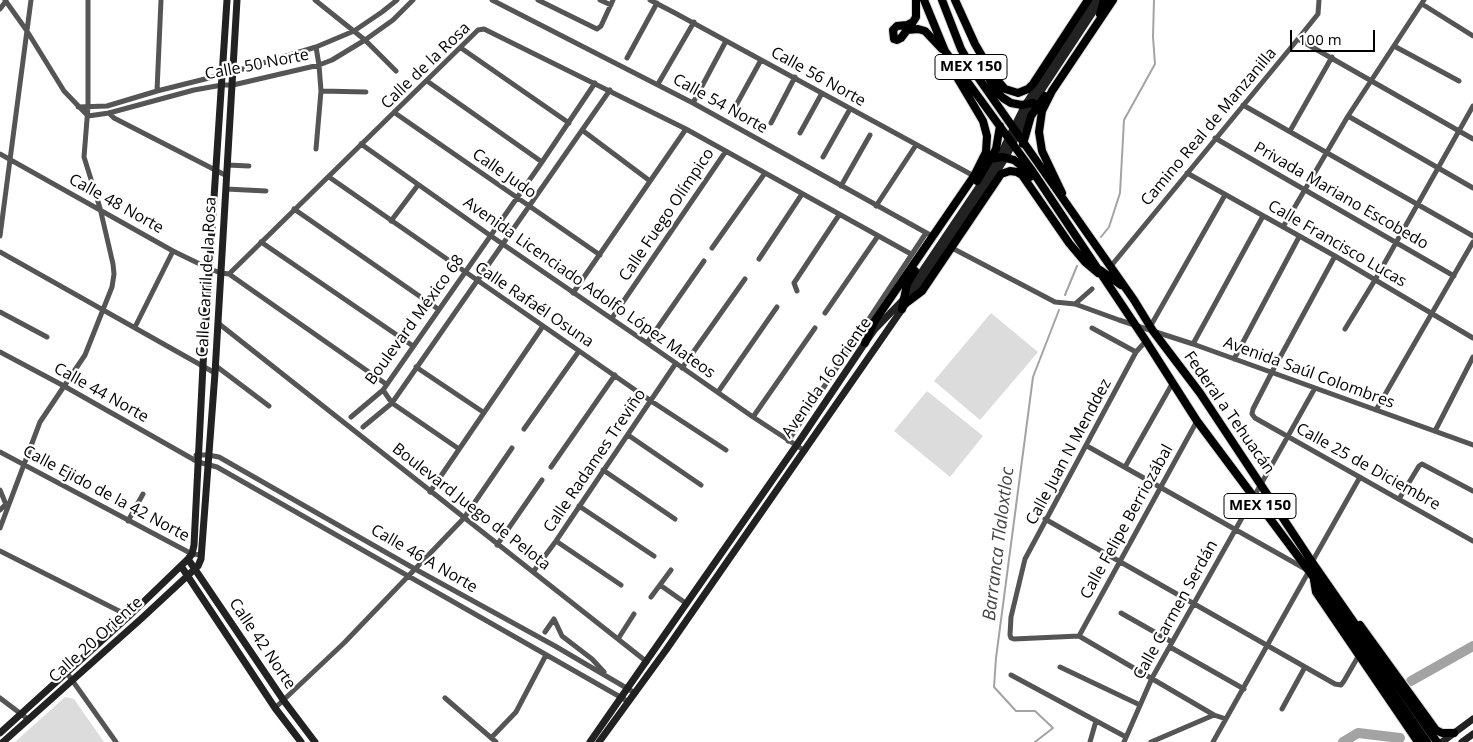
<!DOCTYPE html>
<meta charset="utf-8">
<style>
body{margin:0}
#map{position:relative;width:1473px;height:742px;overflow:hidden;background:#fff;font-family:"Open Sans",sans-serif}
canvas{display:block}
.scale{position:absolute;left:1290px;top:30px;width:85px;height:22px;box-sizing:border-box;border:2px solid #000;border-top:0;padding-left:6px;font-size:15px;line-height:18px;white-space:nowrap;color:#000;-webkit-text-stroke:4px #fff;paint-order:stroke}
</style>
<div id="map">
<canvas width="1473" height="742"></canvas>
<div class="scale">100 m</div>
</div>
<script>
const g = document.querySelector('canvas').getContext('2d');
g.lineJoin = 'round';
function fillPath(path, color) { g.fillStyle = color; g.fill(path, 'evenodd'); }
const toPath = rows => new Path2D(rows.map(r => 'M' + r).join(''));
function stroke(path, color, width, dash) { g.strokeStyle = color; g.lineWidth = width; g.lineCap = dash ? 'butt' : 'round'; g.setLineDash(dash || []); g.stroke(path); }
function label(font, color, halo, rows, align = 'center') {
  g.font = font + ' "Open Sans",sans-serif'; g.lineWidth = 4.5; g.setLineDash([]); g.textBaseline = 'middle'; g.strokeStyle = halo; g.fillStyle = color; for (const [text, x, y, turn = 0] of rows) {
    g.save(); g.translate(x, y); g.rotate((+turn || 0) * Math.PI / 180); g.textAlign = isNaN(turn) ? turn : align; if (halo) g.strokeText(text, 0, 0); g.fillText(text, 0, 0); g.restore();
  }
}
const green = toPath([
 [991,313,1038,352,980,420,934,381],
 [927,391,983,436,950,477,894,431],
 [65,697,74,699,104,742,15,742]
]);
const stream = toPath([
 [1101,237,1109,227,1120,193,1124,120,1155,64,1153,37,1154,0],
 [1065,295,1077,266],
 [1035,742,1053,728,1035,711,1016,711,994,687,996,658,1033,377,1059,310]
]);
const river = toPath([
 [1411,681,1473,646],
 [1343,742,1358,733,1400,738]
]);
const street = toPath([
 [5,0,27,31,64,91,88,116,109,113,194,90,222,85,233,85,319,65,332,60,365,40,393,20,413,0],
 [315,0,365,40,396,71],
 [492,0,693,103,932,236],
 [538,0,597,29,601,26,613,0],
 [600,0,611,5],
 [650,0,675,13,974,176],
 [1422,4,1473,36],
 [0,9,6,1],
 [1298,39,1473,139],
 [1394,46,1459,81],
 [461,48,569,123],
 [627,58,657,3],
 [427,81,542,162],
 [658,84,694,22],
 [157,91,161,0],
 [321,91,366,92],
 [693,103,726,41],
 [1243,105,1473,236],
 [78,107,107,106,157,91,233,72,316,47,354,31,382,12,397,0],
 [734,109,761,60],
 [109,113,114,118,227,176],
 [395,113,600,255],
 [1348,116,1473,188],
 [771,123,795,77],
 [582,130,650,181],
 [1290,131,1332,57],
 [800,133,822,93],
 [1215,138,1454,276],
 [361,144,491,236,647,343,753,417,805,451],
 [316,149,321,91,319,65,316,47],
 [0,154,173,251,210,269,221,273,229,274,478,30,484,29,686,129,911,254],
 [823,157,850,109],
 [227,165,249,166],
 [1187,173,1335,256,1473,338],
 [329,177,651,401,726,450],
 [841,186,870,135],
 [226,189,266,191],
 [876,206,916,145],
 [294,209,438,309],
 [391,221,418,185],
 [1283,227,1348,116,1424,0],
 [0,236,31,0],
 [261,242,413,346],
 [712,248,765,173],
 [952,248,1055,302,1075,304,1119,320,1193,344,1473,445],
 [0,252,215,373],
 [1335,256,1272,372,1253,409,1252,414,1255,418,1473,541],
 [759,259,802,194],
 [1111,266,1298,39,1318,14,1319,0],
 [229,274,386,384],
 [797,291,794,283,839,215],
 [573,293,686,129],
 [1075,304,1092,289],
 [0,312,47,337],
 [825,313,878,236],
 [612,318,726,151],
 [218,323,647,662],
 [135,327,173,251],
 [1150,327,1225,195],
 [1092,328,1136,352],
 [1345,329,1375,280,1473,106],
 [1146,341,1136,352,1025,559,1011,617,1010,635,1011,638,1014,639,1079,636,1214,715,1226,719],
 [647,343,704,261],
 [1193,344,1263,216],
 [0,352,64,386,198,462,217,467,629,702],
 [1234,359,1299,237],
 [216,366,269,406],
 [416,367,483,412],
 [682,368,745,279],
 [383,390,392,403,459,449],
 [718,392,777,307],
 [1376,410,1473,242],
 [351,417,383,390,542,162,595,83],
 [753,417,815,328],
 [363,427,392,403,610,90],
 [524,429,579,351],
 [1435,431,1473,357],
 [628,435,701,485],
 [788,441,926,233],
 [1087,446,1309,571,1213,742],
 [0,452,192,554,202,555],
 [196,455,208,455,219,457,415,569,555,646,635,693],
 [551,467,615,375],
 [1125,467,1172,384],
 [603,470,675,519],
 [0,490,7,507],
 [430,492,543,326],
 [1399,499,1419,466,1422,464,1473,491],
 [579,506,654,556],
 [0,510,6,504],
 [1045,519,1335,684,1341,685,1344,681,1359,655],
 [128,521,143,494],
 [0,528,40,422,85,355,112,287,114,274,113,264,100,208,84,157,88,107,88,0],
 [556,541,621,585],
 [497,545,542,480],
 [0,551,129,616],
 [1312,562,1360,477],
 [533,572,556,541,676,363],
 [660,585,687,604],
 [651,597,671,570],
 [1121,613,1172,642],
 [545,632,554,619,562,636,592,659,604,672],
 [1079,636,1197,421],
 [618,639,634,614],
 [1170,647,1244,689],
 [1060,667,1140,705],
 [67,673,116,742],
 [1011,675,1126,737],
 [0,698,29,720],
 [445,698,496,742],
 [275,708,344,643,464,518,512,448],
 [1282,709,1305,667],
 [491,738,516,712,546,655],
 [1090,742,1096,721],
 [1124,742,1152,678,1315,388],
 [1151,742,1214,715]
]);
const secondary = toPath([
 [188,559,284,701,315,742],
 [181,566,275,708,301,742],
 [0,733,129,616,188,559,192,554,194,545,203,365,227,0],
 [3,742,142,618,198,566,201,559,215,373,237,0],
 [590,742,796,446,865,343,875,329,902,301,999,157,1025,105,1094,0],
 [599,742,666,650,993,178,1006,157,1033,103,1101,0],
 [1442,742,1473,719],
 [1462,742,1473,734]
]);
const primary = toPath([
 [916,0,916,17,913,22,907,25,897,26,893,30,894,39,897,40,901,38,907,30,918,29,925,31,942,49],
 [924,0,945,51,1031,169,1146,341,1197,421,1309,571,1427,742],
 [942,0,961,49,977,76,1134,300,1153,331,1200,393,1312,562,1437,742],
 [955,0,975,44,993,75,1005,89,1018,93,1028,89,1033,84,1088,0],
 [1100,14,1104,0],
 [982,67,997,92,1003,98,1011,103,1022,105,1033,103],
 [1023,144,1031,116,1045,96],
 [990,159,1002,157,1014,160,1025,169,1030,177],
 [977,181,996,149,1000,126],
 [1062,193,1042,151,1039,132,1042,111,1052,91,1113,0],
 [1100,270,1121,285],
 [906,303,922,291,1001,174,1010,171,1017,172,1022,175,1069,243,1085,262,1098,273],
 [902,309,907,284,915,271],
 [865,343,874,322,974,176,986,152,987,136,983,121,958,79,953,64],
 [1314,580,1316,592,1418,742],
 [1360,625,1436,730,1442,733,1454,733]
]);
const shields = [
 [971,67,72],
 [1260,506,72]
];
const shieldNames = [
 ["MEX 150",971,67],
 ["MEX 150",1260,506]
];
const streetNames = [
 ["Calle 50 Norte",257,65,-11],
 ["Calle de la Rosa",426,66,-44],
 ["Calle 56 Norte",818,77,29],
 ["Calle 54 Norte",720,104,29],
 ["Camino Real de Manzanilla",1209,127,-50],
 ["Calle Judo",504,174,35],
 ["Privada Mariano Escobedo",1341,196,30],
 ["Calle 48 Norte",116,204,29],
 ["Calle Fuego Olímpico",667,215,-56],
 ["Calle Francisco Lucas",1337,244,30],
 ["Calle Carril de la Rosa",207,277,-87],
 ["Avenida Licenciado Adolfo López Mateos",589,288,35],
 ["Calle Rafaél Osuna",534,305,34],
 ["Boulevard México 68",415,320,-54],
 ["Avenida Saúl Colombres",1309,373,20],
 ["Avenida 16 Oriente",827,378,-55],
 ["Calle 44 Norte",101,393,29],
 ["Federal a Tehuacán",1229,413,55],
 ["Calle Juan N Menddez",1069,452,-62],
 ["Calle Radames Treviño",595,461,-56],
 ["Calle 25 de Diciembre",1368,467,29],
 ["Calle Ejido de la 42 Norte",106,494,28],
 ["Boulevard Juego de Pelota",471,507,38],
 ["Calle Felipe Berriozábal",1127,522,-61],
 ["Calle 46 A Norte",424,559,30],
 ["Calle Carmen Serdán",1176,610,-61],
 ["Calle 20 Oriente",96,640,-42],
 ["Calle 42 Norte",262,644,56]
];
const waterNames = [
 ["Barranca Tlaloxtloc",999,544,-83]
];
fillPath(green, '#dcdcdc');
stroke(stream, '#a3a3a3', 2);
stroke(river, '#a3a3a3', 10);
stroke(primary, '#dbdbdb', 10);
stroke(street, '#555', 5);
stroke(secondary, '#222', 7);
stroke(primary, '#000', 8);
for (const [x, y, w] of shields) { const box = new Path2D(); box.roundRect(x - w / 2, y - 12.5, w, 25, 4); g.fillStyle = '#fff'; g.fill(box); stroke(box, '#000', 1); }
label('bold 15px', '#000', null, shieldNames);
label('16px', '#000', '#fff', streetNames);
label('italic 18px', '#444', '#fff', waterNames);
</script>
